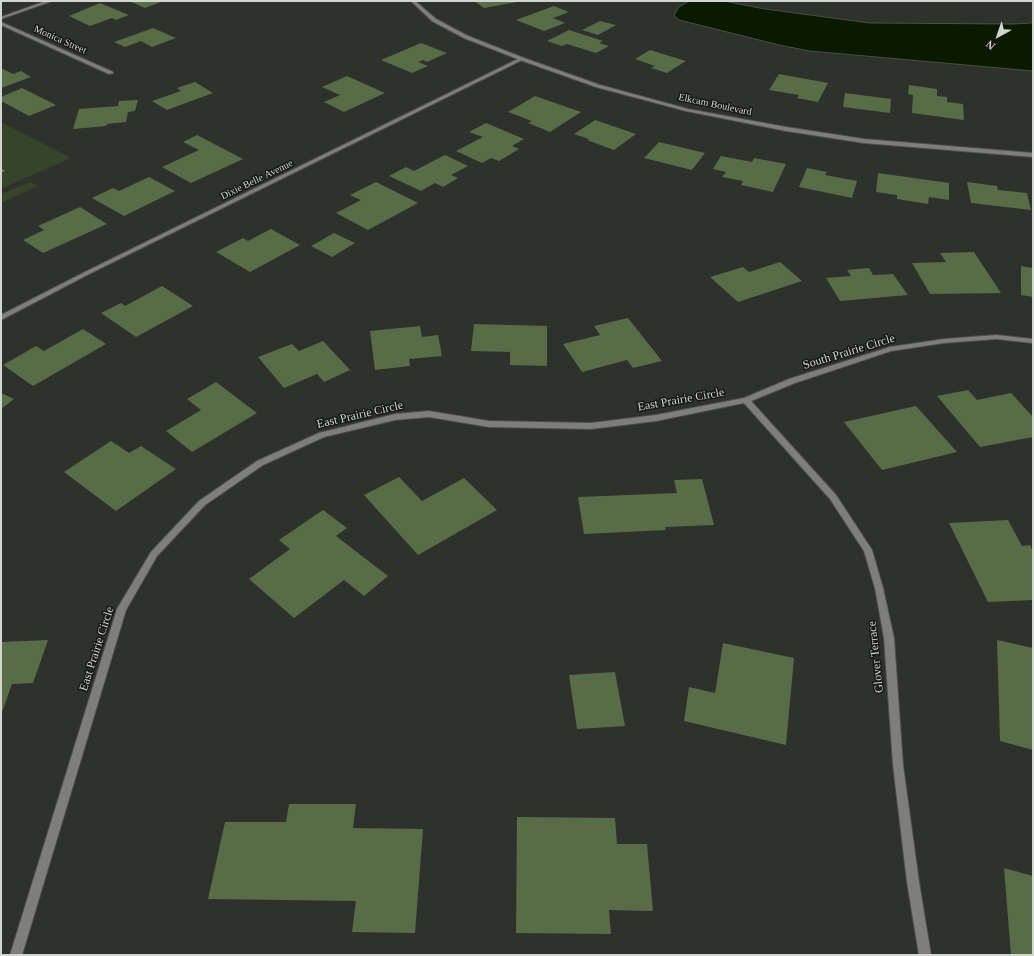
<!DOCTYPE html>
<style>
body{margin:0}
#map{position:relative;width:1034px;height:956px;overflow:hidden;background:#2f312d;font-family:Georgia,serif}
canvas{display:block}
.frame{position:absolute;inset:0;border:2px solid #d3d5d2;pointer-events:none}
.north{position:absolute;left:978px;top:16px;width:40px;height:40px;-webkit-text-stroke:3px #171917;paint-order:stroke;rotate:220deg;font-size:11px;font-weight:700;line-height:16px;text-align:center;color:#d3d5d2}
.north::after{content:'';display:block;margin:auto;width:14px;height:18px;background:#d3d5d2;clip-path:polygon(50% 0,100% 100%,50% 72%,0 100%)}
</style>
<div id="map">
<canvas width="1034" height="956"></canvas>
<div class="frame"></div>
<div class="north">N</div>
</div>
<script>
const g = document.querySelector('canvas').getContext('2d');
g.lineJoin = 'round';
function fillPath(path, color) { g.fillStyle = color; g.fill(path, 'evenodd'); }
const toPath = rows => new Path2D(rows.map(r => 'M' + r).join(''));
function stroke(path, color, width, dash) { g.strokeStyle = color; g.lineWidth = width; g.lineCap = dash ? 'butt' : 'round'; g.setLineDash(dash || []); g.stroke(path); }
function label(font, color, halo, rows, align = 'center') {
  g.font = font + ' Georgia,serif'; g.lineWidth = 3; g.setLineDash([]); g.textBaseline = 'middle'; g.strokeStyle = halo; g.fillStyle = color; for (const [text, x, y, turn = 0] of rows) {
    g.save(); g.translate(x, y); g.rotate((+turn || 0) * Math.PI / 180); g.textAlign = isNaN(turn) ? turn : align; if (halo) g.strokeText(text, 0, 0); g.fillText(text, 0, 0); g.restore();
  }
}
const green = toPath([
 [1,122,71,158,1,189],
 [30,182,38,186,1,203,1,194]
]);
const water = toPath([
 [689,1,724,1,765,9,870,23,1013,24,1033,23,1033,71,810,51,779,45,679,20,674,15,679,7,689,1]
]);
const building = toPath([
 [129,1,163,1,145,8],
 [474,1,517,1,517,2,484,8],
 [100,3,129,15,116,20,112,18,90,26,69,16],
 [554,6,569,12,553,18,565,23,544,31,516,20],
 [600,21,616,25,598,35,582,30],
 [153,28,176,38,152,47,141,41,125,47,114,42],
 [569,30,603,41,599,43,609,46,596,53,567,44,562,46,547,41],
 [421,43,447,53,427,62,423,60,418,62,428,66,412,73,381,60],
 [650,50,686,61,667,73,651,68,655,66,635,59],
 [3,69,13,74,21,71,31,77,1,88,1,70],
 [779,74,828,83,818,102,797,98,799,95,769,90],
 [347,76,385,93,344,112,324,102,340,95,322,87],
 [195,82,213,93,167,110,152,101,181,91,177,88],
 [909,85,937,89,937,96,947,97,947,102,963,104,964,120,912,113,913,95,908,94],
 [22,88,56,105,29,116,1,101,1,97],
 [845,93,891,99,890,113,843,107],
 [535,96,581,112,550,132,528,123,532,121,508,112],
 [138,100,135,111,128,112,126,122,107,124,106,126,73,129,79,109,118,106,119,101],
 [595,120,636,134,614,150,587,140,589,139,574,134],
 [486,123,524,139,512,146,519,149,499,161,491,158,482,163,456,151,483,137,469,132],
 [197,135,243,159,191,183,162,167,199,150,183,142],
 [659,142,705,153,692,170,644,158],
 [445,155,468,166,451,175,458,178,443,187,435,183,421,191,389,176,406,167,414,171],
 [721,156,752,162,754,158,786,164,773,192,741,185,743,181,722,177,726,172,713,169],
 [807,168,827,172,825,175,857,181,852,198,799,187],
 [878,173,949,183,949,200,929,197,928,204,897,199,897,195,876,192],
 [149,177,175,191,124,216,92,198,113,188,119,191],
 [376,182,418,203,368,230,336,213,361,200,350,195],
 [967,182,997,186,998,190,1027,193,1031,210,971,203],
 [80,207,107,224,43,253,23,240,44,230,38,226],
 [271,229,300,245,250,272,216,252,243,238,248,241],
 [334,233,355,243,332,257,311,246],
 [974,252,1001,293,930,294,912,263,946,262,940,253],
 [780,262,802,281,738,302,710,277,743,267,749,272],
 [1021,266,1033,268,1033,297,1021,295],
 [869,268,873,275,893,274,908,295,840,301,826,278,851,276,847,270],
 [162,286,193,306,136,337,101,313,121,303,125,306],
 [628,318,662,361,633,368,627,360,582,372,563,344,600,335,594,326],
 [474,324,547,326,547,366,510,365,510,352,471,351],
 [420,326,422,337,438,335,442,356,409,359,410,366,375,370,370,331],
 [83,329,106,344,33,386,3,365,36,346,44,351],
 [323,341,350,370,324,382,317,374,284,388,258,357,292,344,299,351],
 [216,382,257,413,192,452,166,431,201,410,187,399],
 [968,390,977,400,1011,393,1033,417,1033,437,980,447,937,396],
 [1,393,14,399,1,409],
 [916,406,957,452,882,470,844,422],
 [111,441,129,453,141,446,176,469,116,511,64,472],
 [399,477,422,501,464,478,497,510,418,555,364,495],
 [702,479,714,525,665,527,666,530,584,534,578,497,677,493,674,480],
 [323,510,347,528,336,536,388,576,364,596,344,580,294,618,249,579,290,549,279,540],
 [1008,520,1022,546,1030,545,1033,551,1033,600,988,602,949,523],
 [48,640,33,683,12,684,1,715,1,642],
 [997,640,1033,648,1033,750,1000,741],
 [723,643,794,658,786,745,684,721,689,687,715,693],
 [615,672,625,726,577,729,569,675],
 [289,804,356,804,353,828,423,829,415,933,352,932,356,901,208,899,225,822,286,822],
 [517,817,615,818,617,844,647,844,653,911,609,910,611,934,516,933],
 [1004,868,1033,876,1033,955,1011,955]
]);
const path = toPath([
 [1,170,3,171,1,173]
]);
const minor = toPath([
 [46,1,52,1,1,19,1,17,46,1],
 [1,22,113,72,113,73,109,74,1,25,1,22],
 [520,58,524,59,89,274,1,320,1,315,85,272,520,58],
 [996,335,1033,339,1033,343,996,339,944,343,891,351,795,383,751,401,836,495,872,550,883,588,894,638,903,765,919,882,931,955,919,955,907,882,893,765,884,638,875,588,864,551,830,499,744,403,656,421,591,429,489,427,429,417,395,420,324,437,263,465,205,505,157,556,126,610,22,955,10,955,117,609,151,552,199,501,257,461,319,433,395,414,429,411,489,421,591,423,656,415,744,398,789,379,890,347,944,339,996,335]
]);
const tertiary = toPath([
 [411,1,415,1,436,19,468,36,524,58,600,85,688,109,786,127,864,139,1033,153,1033,157,864,143,786,131,686,111,596,87,520,60,464,38,432,21,411,1]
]);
const farStreetnames = [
 ["Monica Street",60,40,24],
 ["Elkcam Boulevard",715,105,12],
 ["Dixie Belle Avenue",257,180,-26]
];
const streetNames = [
 ["South Prairie Circle",849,352,-17],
 ["East Prairie Circle",681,400,-10],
 ["East Prairie Circle",360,415,-13],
 ["East Prairie Circle",97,649,-72],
 ["Glover Terrace",876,657,-96]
];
fillPath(green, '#36452a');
fillPath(water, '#0a1a00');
stroke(water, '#46523f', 1);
fillPath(building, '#586c47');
stroke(minor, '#4d4f4b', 2);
stroke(tertiary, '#4d4f4b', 2);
stroke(path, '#828480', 2, [2.5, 2.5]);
fillPath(minor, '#7e7f7d');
fillPath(tertiary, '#7e7f7d');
label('10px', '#d3d5d2', '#171917', farStreetnames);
label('12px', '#d3d5d2', '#171917', streetNames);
</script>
